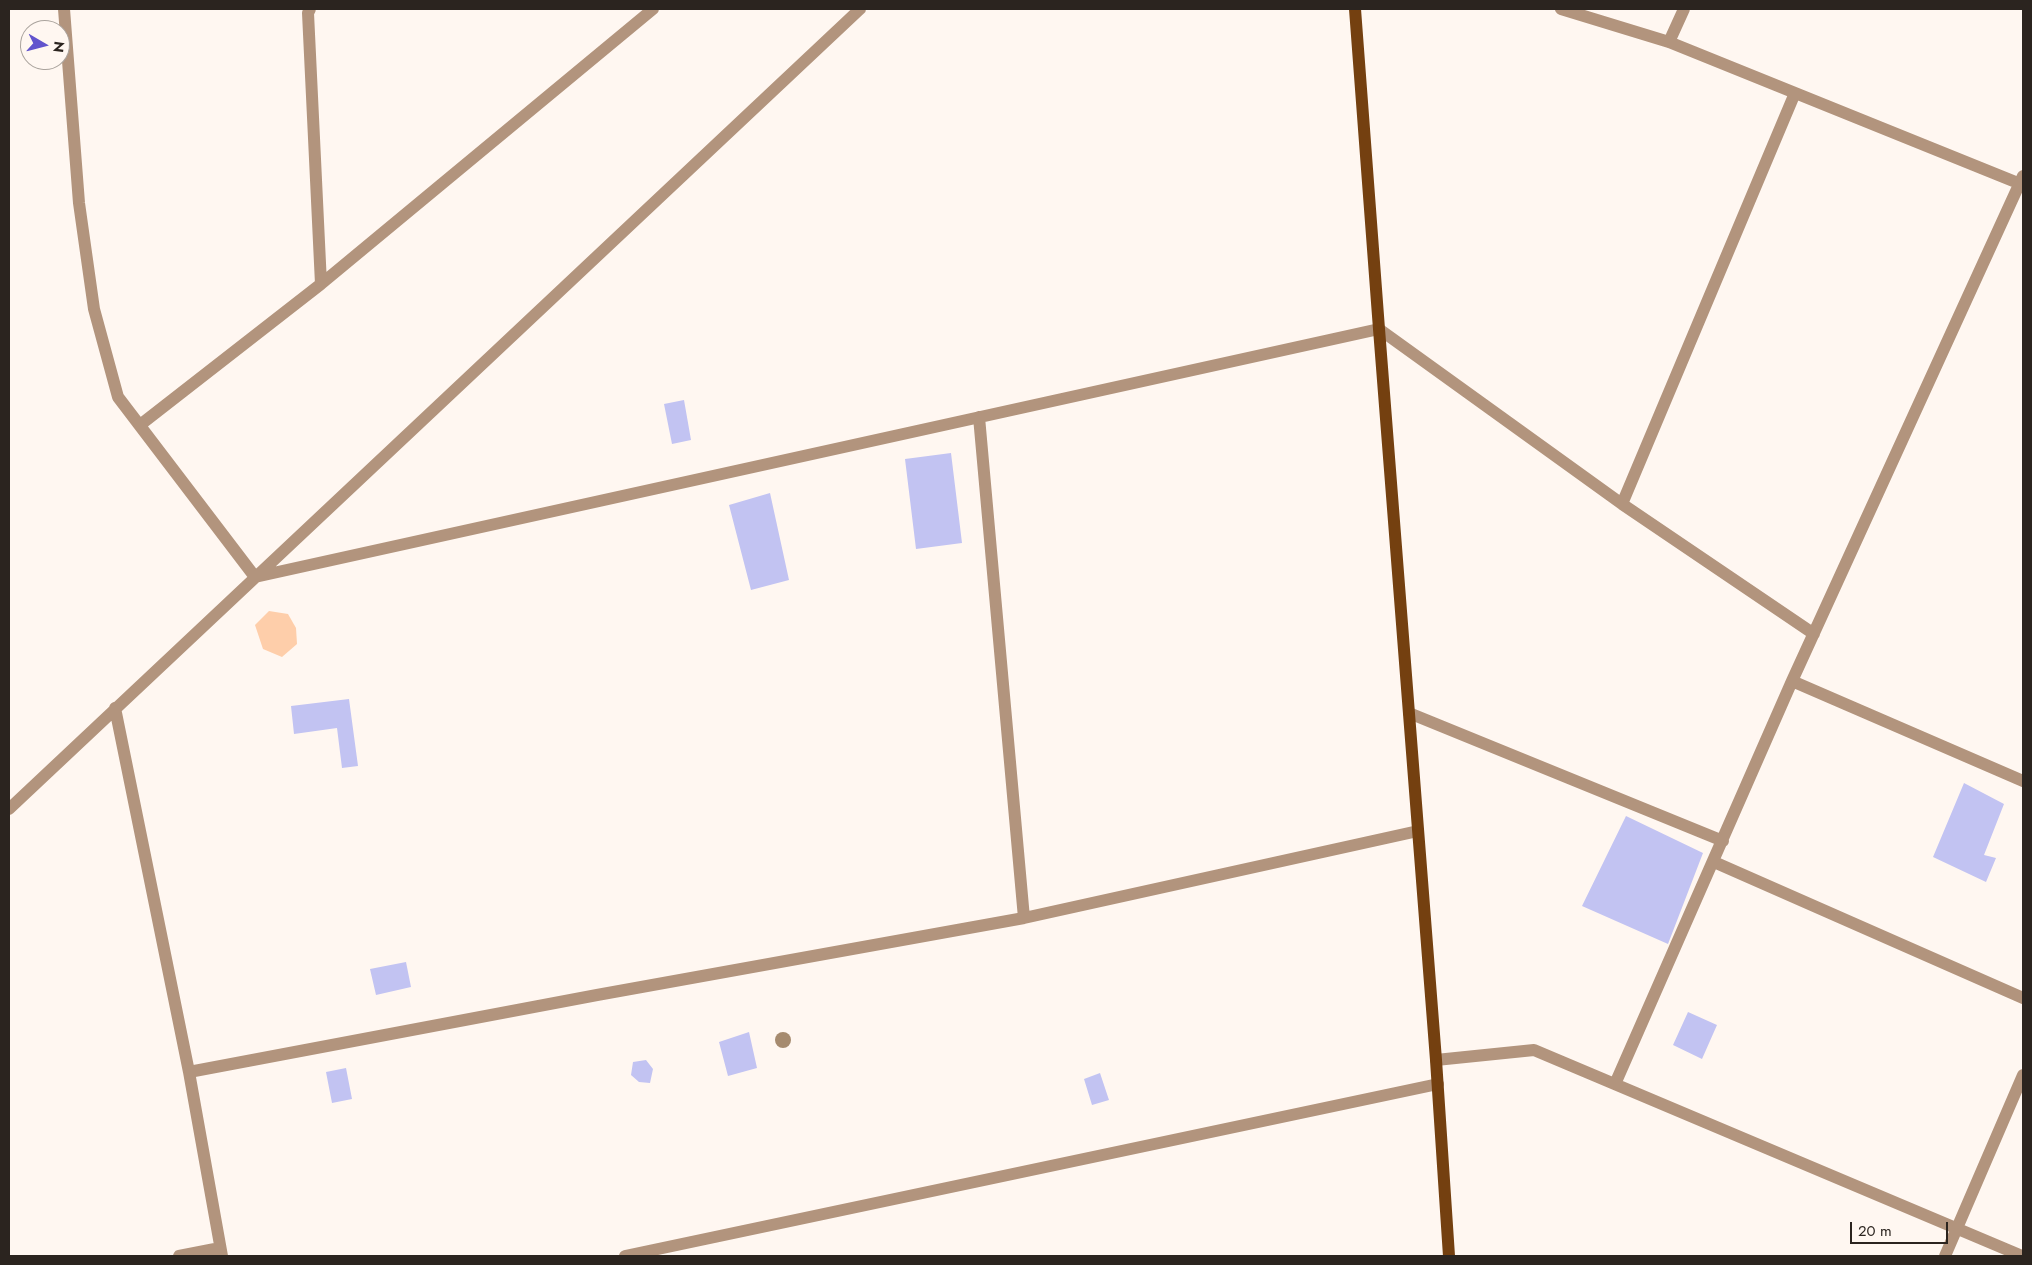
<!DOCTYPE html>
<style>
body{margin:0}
#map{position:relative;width:2032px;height:1265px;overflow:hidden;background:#fff7f1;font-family:Jost,sans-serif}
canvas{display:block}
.frame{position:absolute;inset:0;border:10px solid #2b241f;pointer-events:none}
.north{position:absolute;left:20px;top:20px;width:50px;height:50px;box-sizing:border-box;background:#fff7f1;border:1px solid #aaa39d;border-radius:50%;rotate:98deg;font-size:14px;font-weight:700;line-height:20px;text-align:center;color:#2b241f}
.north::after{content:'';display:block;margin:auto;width:18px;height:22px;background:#6254cd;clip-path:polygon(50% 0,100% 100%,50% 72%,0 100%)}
.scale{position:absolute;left:1850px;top:1222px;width:98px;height:22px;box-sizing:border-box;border:2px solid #2b241f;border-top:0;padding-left:6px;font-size:15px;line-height:18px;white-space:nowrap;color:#2b241f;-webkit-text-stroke:4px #fff7f1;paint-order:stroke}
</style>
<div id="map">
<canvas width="2032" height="1265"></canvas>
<div class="frame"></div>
<div class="north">N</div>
<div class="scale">20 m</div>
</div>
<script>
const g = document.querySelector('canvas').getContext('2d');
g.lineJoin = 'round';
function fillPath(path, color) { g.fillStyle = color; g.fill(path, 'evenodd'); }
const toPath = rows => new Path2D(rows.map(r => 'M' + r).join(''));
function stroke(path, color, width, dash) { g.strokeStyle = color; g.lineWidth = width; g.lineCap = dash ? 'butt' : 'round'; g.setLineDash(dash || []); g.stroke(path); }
const green = toPath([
 [269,611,288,614,296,628,297,644,282,657,263,649,255,625]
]);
const building = toPath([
 [684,400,691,440,672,444,664,404],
 [951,453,962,543,916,549,905,459],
 [770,493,789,580,751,590,729,505],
 [349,699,358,766,342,768,337,728,294,734,291,706],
 [1964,783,2004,804,1984,855,1996,858,1986,882,1933,857],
 [1626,816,1703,853,1668,944,1582,906],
 [406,962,411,987,376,995,370,969],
 [1688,1012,1717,1025,1702,1059,1673,1045],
 [749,1032,757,1068,728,1076,719,1042],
 [646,1060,653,1069,650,1083,639,1082,631,1075,633,1062],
 [346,1068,352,1099,332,1103,326,1072],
 [1100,1073,1109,1100,1092,1105,1084,1079]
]);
const minor = toPath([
 [64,9,79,203,94,309,118,397,255,577,1379,329,1622,504,1814,634],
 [310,9,308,13,321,284],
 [1561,9,1669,42,2023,185],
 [1669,42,1684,9],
 [979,417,1024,918],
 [140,425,321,284,653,9],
 [1622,504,1795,93],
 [1792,681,2023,781],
 [115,708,189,1072,222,1256],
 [1409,713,1723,841],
 [9,809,860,9],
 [1714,862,2023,998],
 [1436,1060,1534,1050,2022,1256],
 [189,1072,597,995,1024,918,1418,831],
 [1615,1084,1792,681,2023,176],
 [179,1256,220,1248],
 [625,1256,1438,1084],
 [1945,1256,2023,1075]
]);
const primary = toPath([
 [1355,9,1379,329,1436,1060,1449,1256]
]);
const trees = [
 [783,1040]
];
fillPath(green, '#feceaa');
fillPath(building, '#c2c3f2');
stroke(minor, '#b2947d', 12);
stroke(primary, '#744010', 12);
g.fillStyle = '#a68b6f';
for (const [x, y] of trees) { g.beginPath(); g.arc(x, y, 8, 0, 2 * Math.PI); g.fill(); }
</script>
